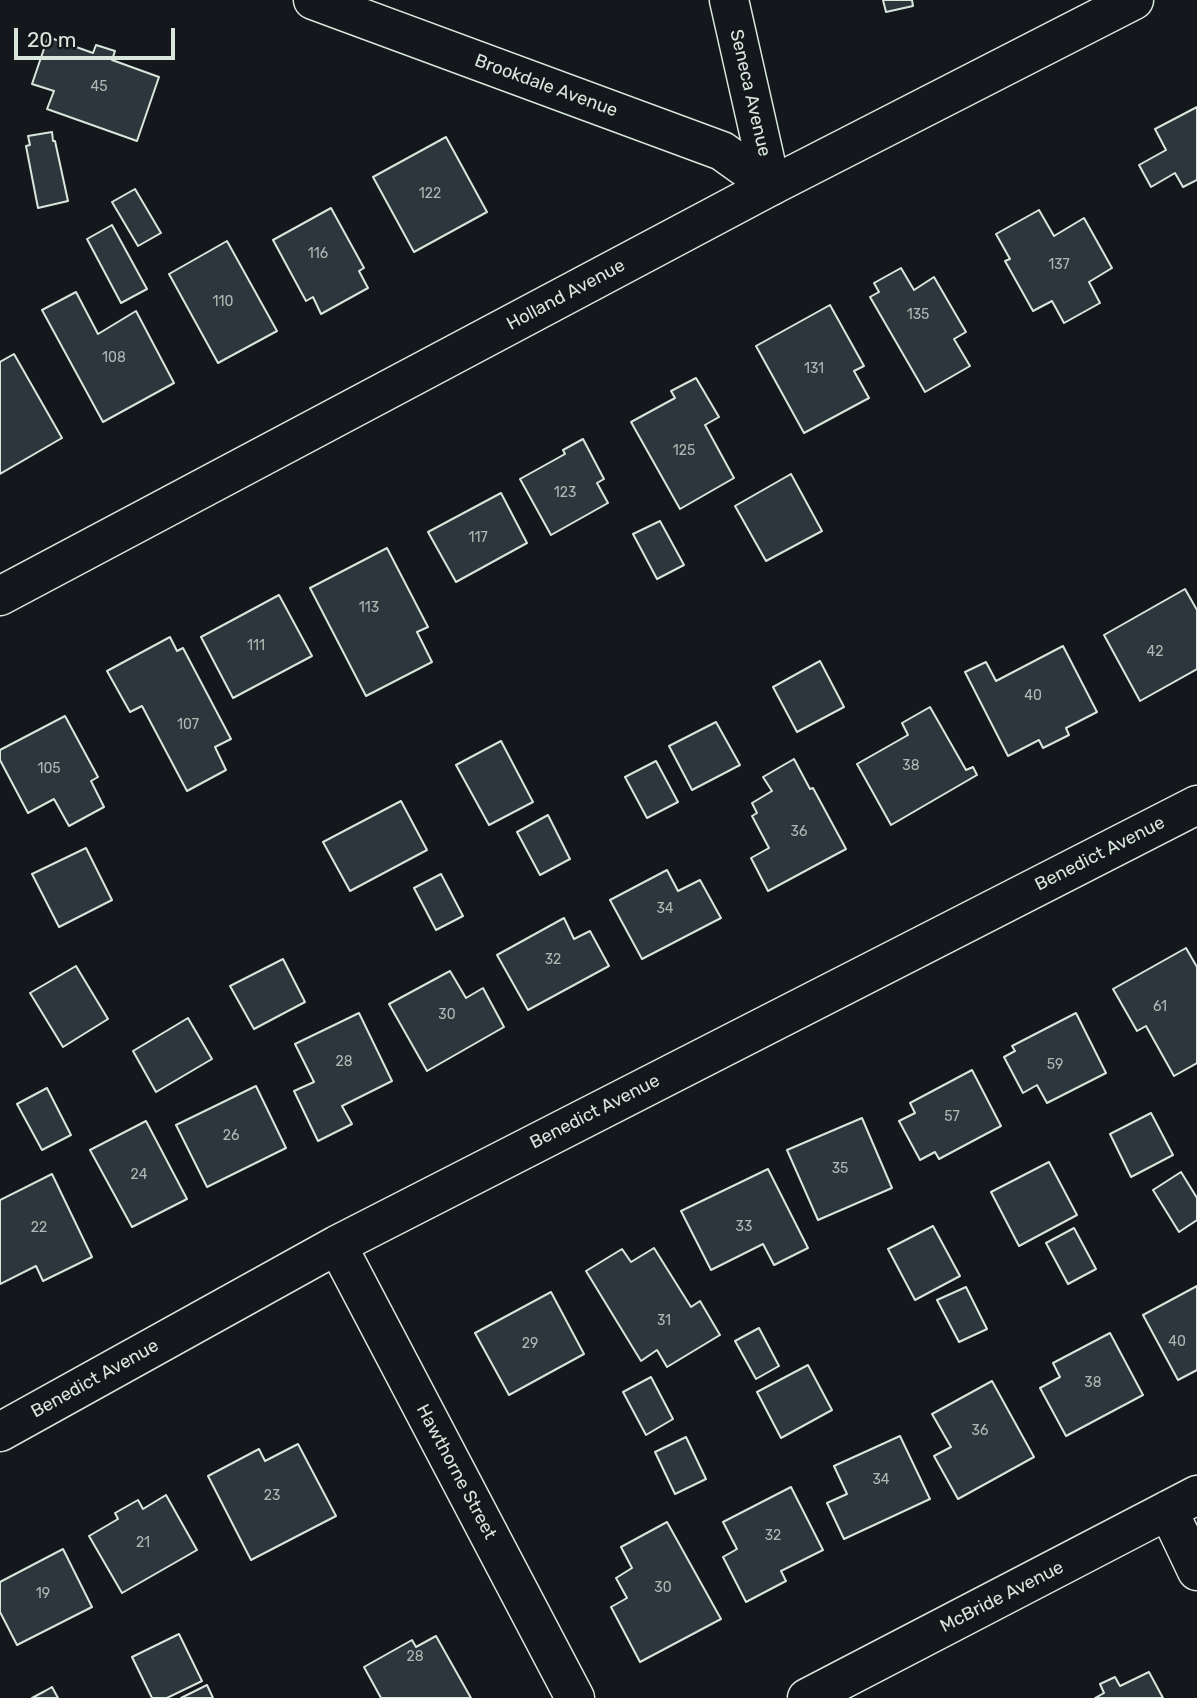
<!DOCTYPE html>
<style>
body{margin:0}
#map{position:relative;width:1197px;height:1698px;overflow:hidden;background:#14181c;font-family:Rubik,sans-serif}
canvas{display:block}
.scale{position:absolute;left:14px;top:28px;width:161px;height:32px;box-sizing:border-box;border:4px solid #d8e6dc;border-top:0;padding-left:9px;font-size:21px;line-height:24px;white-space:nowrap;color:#d8e6dc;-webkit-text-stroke:5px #14181c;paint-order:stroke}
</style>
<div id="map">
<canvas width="1197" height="1698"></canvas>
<div class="scale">20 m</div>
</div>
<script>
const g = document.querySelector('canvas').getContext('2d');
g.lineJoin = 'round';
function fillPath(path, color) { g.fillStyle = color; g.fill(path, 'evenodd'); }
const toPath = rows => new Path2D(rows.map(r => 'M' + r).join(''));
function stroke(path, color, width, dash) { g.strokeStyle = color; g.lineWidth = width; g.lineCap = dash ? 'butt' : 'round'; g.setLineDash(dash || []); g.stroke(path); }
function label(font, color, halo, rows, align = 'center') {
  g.font = font + ' Rubik,sans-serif'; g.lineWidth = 5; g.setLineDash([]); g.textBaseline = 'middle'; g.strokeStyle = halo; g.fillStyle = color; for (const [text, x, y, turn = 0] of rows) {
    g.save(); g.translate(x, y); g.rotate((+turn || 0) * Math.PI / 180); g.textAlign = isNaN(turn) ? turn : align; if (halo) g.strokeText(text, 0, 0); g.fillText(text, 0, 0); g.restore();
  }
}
const building = toPath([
 [883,0,912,0,913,6,886,12,883,0],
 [48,37,93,53,96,45,115,51,112,60,159,77,137,141,47,109,54,91,32,84,48,37],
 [1197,107,1197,180,1183,187,1175,173,1151,187,1139,165,1166,150,1155,129,1197,107],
 [52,132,53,141,55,141,68,201,38,208,26,146,30,145,28,136,52,132],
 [446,137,487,212,414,252,373,177,446,137],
 [135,189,161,233,138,246,112,202,135,189],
 [331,208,364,268,359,271,368,288,321,314,313,297,306,301,273,240,331,208],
 [1039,210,1054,236,1084,218,1112,268,1089,282,1100,303,1064,323,1052,301,1033,311,1005,261,1010,259,996,234,1039,210],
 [112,225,147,289,121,303,87,239,112,225],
 [227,241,277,331,218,363,169,274,227,241],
 [901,268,914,290,934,277,966,332,954,339,970,366,925,392,870,297,879,292,874,283,901,268],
 [76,292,98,334,136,311,174,383,103,422,42,310,76,292],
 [830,305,864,366,854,371,869,398,804,433,756,346,830,305],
 [14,354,62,438,0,474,0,362,14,354],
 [696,378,719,417,705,425,734,478,680,509,631,422,675,398,671,391,696,378],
 [583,439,604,479,597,483,608,503,551,535,520,479,565,454,563,450,583,439],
 [791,474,822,531,766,561,735,506,791,474],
 [501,493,527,543,456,582,428,532,501,493],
 [660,521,684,565,657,579,633,534,660,521],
 [387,548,428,627,417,632,432,662,366,696,310,588,387,548],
 [1185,589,1197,610,1197,669,1140,701,1104,635,1185,589],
 [279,595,312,656,233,698,201,637,279,595],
 [170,637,177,651,183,648,231,739,215,747,226,770,187,791,142,706,130,712,107,671,170,637],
 [1063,646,1097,712,1066,728,1069,735,1043,748,1039,740,1008,756,965,672,986,662,996,681,1063,646],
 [820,661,844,707,797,732,773,687,820,661],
 [930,707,966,770,973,767,977,775,891,825,857,764,908,735,902,723,930,707],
 [65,716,98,777,91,781,104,807,69,826,54,799,28,813,0,760,0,750,65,716],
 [716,722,740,765,692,790,669,746,716,722],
 [501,741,533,802,489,825,456,765,501,741],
 [794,759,810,789,813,788,846,849,768,891,751,858,769,848,752,816,757,813,752,803,772,791,763,777,794,759],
 [656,761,678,802,647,818,625,777,656,761],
 [401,801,427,850,350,891,323,842,401,801],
 [548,815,570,859,540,875,517,832,548,815],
 [86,848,112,900,59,927,32,874,86,848],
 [667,870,678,891,700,880,721,918,642,959,610,900,667,870],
 [441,874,463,916,436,930,414,888,441,874],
 [564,918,574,939,590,931,609,966,528,1010,497,955,564,918],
 [1186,948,1197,967,1197,1063,1174,1076,1146,1026,1137,1031,1113,989,1186,948],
 [283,959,305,1002,254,1029,230,986,283,959],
 [76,966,108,1019,63,1047,30,993,76,966],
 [450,971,466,998,483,988,504,1027,427,1071,389,1004,450,971],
 [359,1013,392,1081,342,1106,352,1124,318,1141,294,1091,314,1082,295,1044,359,1013],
 [1076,1013,1106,1073,1047,1103,1037,1085,1023,1093,1004,1057,1015,1051,1012,1046,1076,1013],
 [188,1018,212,1059,156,1092,133,1051,188,1018],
 [972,1070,1001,1126,939,1159,935,1152,920,1160,899,1121,915,1113,910,1103,972,1070],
 [256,1086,286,1148,207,1187,176,1125,256,1086],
 [47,1088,71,1135,42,1150,17,1104,47,1088],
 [1151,1113,1173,1155,1131,1177,1110,1134,1151,1113],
 [862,1118,892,1188,818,1220,787,1150,862,1118],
 [146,1121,187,1199,132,1227,90,1150,146,1121],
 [1049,1162,1077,1215,1019,1246,991,1192,1049,1162],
 [768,1169,808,1248,774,1265,763,1244,711,1270,681,1211,768,1169],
 [1181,1172,1197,1198,1197,1220,1179,1232,1153,1190,1181,1172],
 [52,1174,92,1257,43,1281,36,1266,0,1284,0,1200,52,1174],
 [933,1226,960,1276,915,1300,888,1249,933,1226],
 [1074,1228,1096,1269,1068,1284,1046,1243,1074,1228],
 [654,1248,691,1307,700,1301,720,1335,667,1367,657,1350,641,1361,586,1271,622,1249,631,1262,654,1248],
 [1197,1286,1197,1370,1178,1380,1143,1315,1197,1286],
 [966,1287,987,1329,959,1342,937,1300,966,1287],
 [551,1292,584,1354,509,1395,475,1333,551,1292],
 [759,1328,779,1366,756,1379,735,1341,759,1328],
 [1110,1333,1143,1395,1066,1436,1040,1388,1060,1377,1053,1363,1110,1333],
 [808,1365,832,1410,781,1438,757,1392,808,1365],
 [651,1377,673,1419,646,1435,623,1392,651,1377],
 [992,1381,1034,1457,958,1499,934,1456,951,1447,932,1414,992,1381],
 [900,1436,930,1499,844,1539,827,1503,847,1494,834,1466,900,1436],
 [686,1437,706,1479,675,1494,655,1452,686,1437],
 [298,1444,336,1516,251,1560,208,1476,259,1449,265,1461,298,1444],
 [791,1487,823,1550,781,1571,786,1581,746,1602,723,1557,737,1549,723,1522,791,1487],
 [166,1495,197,1550,122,1593,89,1536,118,1519,115,1513,138,1500,143,1509,166,1495],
 [667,1522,721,1619,640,1662,611,1607,627,1598,616,1578,632,1568,621,1547,667,1522],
 [63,1549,92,1607,17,1645,0,1612,0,1582,63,1549],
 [179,1634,202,1681,167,1698,152,1698,132,1657,179,1634],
 [436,1636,471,1698,381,1698,364,1667,412,1640,416,1647,436,1636],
 [1149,1672,1163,1698,1095,1698,1104,1693,1100,1684,1115,1677,1120,1686,1149,1672],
 [207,1685,213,1698,181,1698,207,1685],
 [52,1687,58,1698,32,1698,45,1691,52,1687]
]);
const street = toPath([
 [313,0,722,151,771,186],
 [729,0,771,186],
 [337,1245,575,1698],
 [0,1432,337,1245,1197,805],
 [1168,1510,1197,1571],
 [807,1698,1197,1495]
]);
const secondary = toPath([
 [0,596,771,186,1134,0]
]);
const numberNames = [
 ["45",99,87],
 ["122",430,194],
 ["116",318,254],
 ["137",1059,265],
 ["110",223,302],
 ["135",918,315],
 ["108",114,358],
 ["131",814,369],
 ["125",684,451],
 ["123",565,493],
 ["117",478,538],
 ["113",369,608],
 ["111",256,646],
 ["42",1155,652],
 ["40",1033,696],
 ["107",188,725],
 ["38",911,766],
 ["105",49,769],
 ["36",799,832],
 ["34",665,909],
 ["32",553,960],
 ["61",1160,1007],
 ["30",447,1015],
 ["28",344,1062],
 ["59",1055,1065],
 ["57",952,1117],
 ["26",231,1136],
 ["35",840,1169],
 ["24",139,1175],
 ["33",744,1227],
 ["22",39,1228],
 ["31",664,1321],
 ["40",1177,1342],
 ["29",530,1344],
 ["38",1093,1383],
 ["36",980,1431],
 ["34",881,1480],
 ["23",272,1496],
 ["32",773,1536],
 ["21",143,1543],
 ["30",663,1588],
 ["19",43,1594],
 ["28",415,1657]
];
const streetNames = [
 ["Brookdale Avenue",546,86,20],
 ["Seneca Avenue",750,93,77],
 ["Holland Avenue",566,295,-28],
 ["Benedict Avenue",1100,854,-27],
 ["Benedict Avenue",595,1112,-27],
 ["Benedict Avenue",95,1379,-29],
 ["Hawthorne Street",456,1472,62],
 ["McBride Avenue",1002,1597,-27]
];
fillPath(building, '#2c363c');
stroke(building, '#d8e6dc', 2);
stroke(street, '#d8e6dc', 41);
stroke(secondary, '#d8e6dc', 41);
stroke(street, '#14181c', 38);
stroke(secondary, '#14181c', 38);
label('14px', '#adbab4', null, numberNames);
label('18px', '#d8e6dc', '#14181c', streetNames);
</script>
